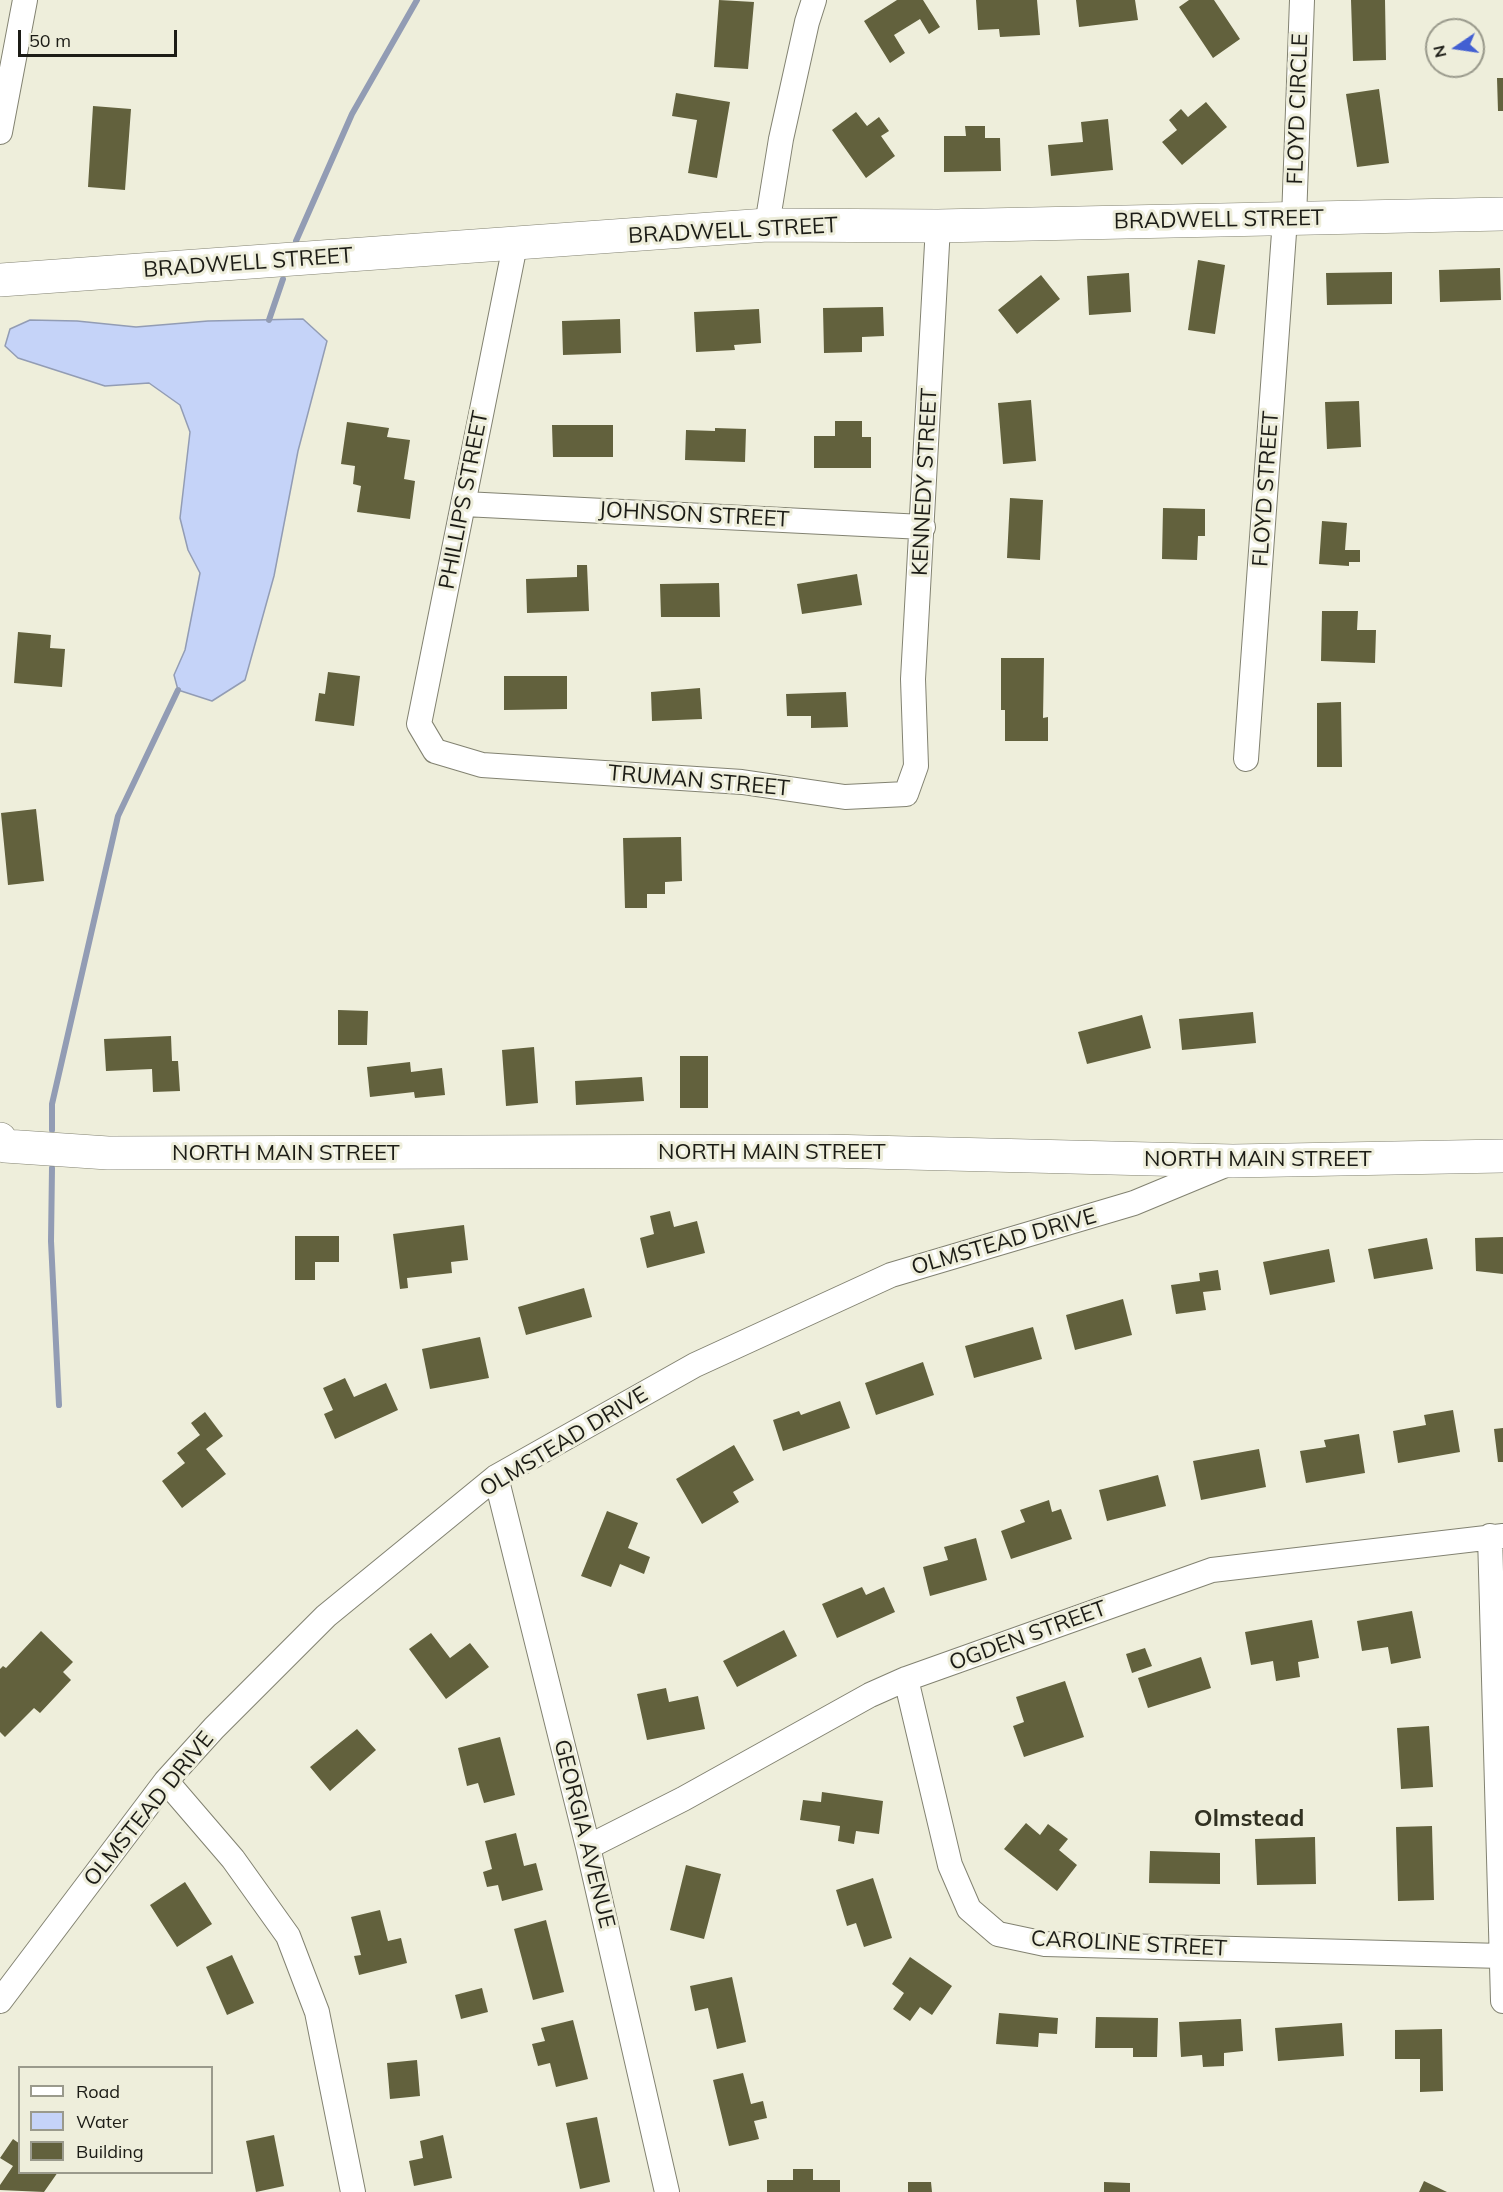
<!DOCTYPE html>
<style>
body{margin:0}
#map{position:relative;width:1503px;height:2192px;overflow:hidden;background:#eeeedb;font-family:Mulish,sans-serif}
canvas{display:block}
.legend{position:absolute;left:18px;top:2066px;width:195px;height:108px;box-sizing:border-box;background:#eeeedb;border:2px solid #9a9a8c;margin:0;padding:8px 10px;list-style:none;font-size:18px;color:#1c1c16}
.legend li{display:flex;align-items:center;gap:12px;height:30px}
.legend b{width:30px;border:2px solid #9a9a8c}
.north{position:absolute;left:1425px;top:18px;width:60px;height:60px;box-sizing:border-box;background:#eeeedb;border:2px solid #9a9a8c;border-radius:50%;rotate:257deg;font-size:16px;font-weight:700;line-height:24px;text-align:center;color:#1c1c16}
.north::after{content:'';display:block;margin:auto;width:21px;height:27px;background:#425fd2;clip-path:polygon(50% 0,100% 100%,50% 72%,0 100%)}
.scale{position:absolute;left:18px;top:30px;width:159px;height:27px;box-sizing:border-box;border:3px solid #1c1c16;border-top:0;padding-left:8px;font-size:18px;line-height:21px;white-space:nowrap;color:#1c1c16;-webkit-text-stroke:4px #eeeedb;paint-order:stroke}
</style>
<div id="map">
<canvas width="1503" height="2192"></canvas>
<ul class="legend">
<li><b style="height:8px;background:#fff"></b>Road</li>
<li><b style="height:16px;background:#c5d3f8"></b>Water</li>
<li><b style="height:16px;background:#62613d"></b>Building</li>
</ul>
<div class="north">N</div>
<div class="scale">50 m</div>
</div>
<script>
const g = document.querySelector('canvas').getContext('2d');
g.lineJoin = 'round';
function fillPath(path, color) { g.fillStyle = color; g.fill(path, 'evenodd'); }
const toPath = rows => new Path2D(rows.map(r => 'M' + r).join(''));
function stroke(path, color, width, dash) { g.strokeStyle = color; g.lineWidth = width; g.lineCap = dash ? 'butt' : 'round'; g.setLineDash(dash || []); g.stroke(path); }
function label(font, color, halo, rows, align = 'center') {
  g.font = font + ' Mulish,sans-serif'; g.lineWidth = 6; g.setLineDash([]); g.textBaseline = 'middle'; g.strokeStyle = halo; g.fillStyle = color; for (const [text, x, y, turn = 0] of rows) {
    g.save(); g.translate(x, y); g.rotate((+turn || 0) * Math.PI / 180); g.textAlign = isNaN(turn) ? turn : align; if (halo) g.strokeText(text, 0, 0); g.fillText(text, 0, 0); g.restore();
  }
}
const water = toPath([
 [303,319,327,341,298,451,274,576,245,680,212,701,178,690,174,675,185,650,200,573,188,550,180,518,190,432,180,405,149,383,105,386,18,358,5,346,10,329,30,320,77,321,136,327,208,321,303,319]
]);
const stream = toPath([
 [296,241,352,114,417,0],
 [269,320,283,279],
 [52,1130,52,1104,118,816,178,690],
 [52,1168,51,1241,59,1405]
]);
const building = toPath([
 [719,0,754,2,748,69,714,67],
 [897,0,923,0,940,27,929,34,920,19,894,35,905,53,890,63,864,21],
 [976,0,1037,0,1040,35,1000,37,999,29,978,30],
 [1076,0,1135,0,1138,20,1079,27],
 [1189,0,1214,0,1240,39,1213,58,1179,7],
 [1351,0,1385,0,1386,60,1353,61],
 [1497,78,1503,78,1503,111,1498,111],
 [1379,89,1389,163,1357,167,1346,94],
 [676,93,730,102,717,178,688,173,697,120,672,116],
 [1206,102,1227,127,1182,165,1162,142,1177,130,1169,120,1181,109,1188,117],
 [93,106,131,109,125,190,88,187],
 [856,112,867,126,879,117,889,131,881,136,895,156,866,178,832,130],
 [1108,119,1113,170,1051,176,1048,145,1083,142,1081,122],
 [965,126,985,126,985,138,1000,138,1001,171,944,172,944,136,966,136],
 [1198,260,1225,265,1215,334,1188,330],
 [1500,268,1501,300,1440,302,1439,270],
 [1392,272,1392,304,1327,305,1326,273],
 [1129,273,1131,312,1089,315,1087,276],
 [1041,275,1060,299,1017,334,998,310],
 [883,307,884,336,862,337,862,352,824,353,823,308],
 [759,309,761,343,734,345,735,350,696,352,694,312],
 [620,319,621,353,563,355,562,321],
 [1031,400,1036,461,1003,464,998,403],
 [1359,401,1361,447,1327,449,1325,402],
 [835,421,862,421,862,437,871,437,871,468,814,468,814,436,835,436],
 [347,422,389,428,387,437,410,440,404,479,415,481,410,519,357,512,361,486,353,484,355,466,341,464],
 [552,425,613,425,613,457,553,457],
 [715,428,746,429,745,462,685,460,686,430,715,431],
 [1010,498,1043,500,1040,560,1007,558],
 [1163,508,1205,509,1205,536,1198,536,1197,560,1162,559],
 [1322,521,1347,523,1345,550,1360,550,1360,562,1349,562,1349,566,1319,564],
 [577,565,587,565,589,611,527,613,526,579,577,577],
 [857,574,862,605,802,614,797,584],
 [719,583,720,617,661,617,660,584],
 [1322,611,1358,611,1357,630,1376,630,1375,663,1321,661],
 [18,632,51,635,50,648,65,649,62,687,14,683],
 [1001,658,1044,658,1043,718,1048,717,1048,741,1005,741,1005,710,1001,710],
 [328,672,360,676,354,726,315,721,319,693,325,694],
 [504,676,567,676,567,709,504,710],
 [700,688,702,719,652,721,651,692],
 [846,692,848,727,811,728,811,716,787,716,786,694],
 [1341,702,1342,767,1317,767,1317,703],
 [36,809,44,881,8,885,1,813],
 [681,837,682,881,665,882,665,894,647,894,647,908,625,908,623,838],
 [338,1010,368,1011,367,1045,338,1045],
 [1253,1012,1256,1043,1182,1050,1179,1019],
 [1142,1015,1151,1048,1087,1064,1078,1032],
 [171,1036,172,1061,178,1061,180,1091,153,1092,152,1069,106,1071,104,1039],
 [534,1047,538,1103,506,1106,502,1050],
 [680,1056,708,1056,708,1108,680,1108],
 [410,1062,411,1072,442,1068,445,1095,415,1098,414,1092,370,1097,367,1067],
 [642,1077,644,1101,576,1105,575,1081],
 [670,1211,674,1227,697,1221,705,1253,647,1268,640,1238,654,1234,650,1216],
 [464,1225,468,1260,451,1262,452,1273,407,1278,408,1288,400,1289,393,1234],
 [295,1236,339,1236,339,1262,315,1262,315,1280,295,1280],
 [1503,1237,1503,1274,1476,1271,1475,1238],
 [1427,1238,1433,1269,1374,1279,1368,1249],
 [1329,1249,1335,1282,1270,1295,1263,1262],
 [1218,1270,1221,1290,1203,1292,1206,1310,1176,1314,1171,1285,1200,1281,1199,1273],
 [584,1288,592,1317,526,1335,518,1307],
 [1123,1299,1132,1335,1075,1350,1066,1315],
 [1033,1327,1042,1359,974,1378,965,1346],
 [480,1337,489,1378,430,1389,422,1349],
 [923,1362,934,1395,876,1415,865,1383],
 [345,1378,354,1397,386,1383,398,1410,335,1439,324,1414,333,1410,323,1388],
 [840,1401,850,1428,783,1451,773,1420,799,1411,801,1415],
 [1453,1410,1460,1452,1398,1463,1393,1431,1426,1425,1424,1415],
 [205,1412,223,1436,206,1449,226,1474,182,1508,162,1481,185,1463,177,1453,200,1435,191,1423],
 [1503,1428,1503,1462,1498,1462,1494,1429],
 [1359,1434,1365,1473,1306,1483,1300,1451,1326,1447,1324,1440],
 [734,1445,754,1480,733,1492,739,1502,702,1524,676,1479],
 [1259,1449,1266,1487,1201,1500,1193,1461],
 [1158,1475,1166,1506,1107,1521,1099,1490],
 [1049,1500,1052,1512,1061,1509,1072,1539,1011,1559,1001,1531,1025,1522,1020,1510],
 [607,1511,638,1523,628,1548,650,1557,644,1574,620,1564,611,1587,581,1576],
 [976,1538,987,1580,930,1596,923,1567,948,1560,944,1547],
 [862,1587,866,1595,884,1587,895,1612,837,1638,822,1604],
 [1412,1611,1421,1658,1391,1664,1388,1647,1362,1651,1357,1621],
 [1312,1620,1319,1658,1298,1662,1300,1677,1276,1681,1273,1661,1251,1665,1245,1632],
 [784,1630,797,1656,737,1687,723,1661],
 [41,1631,73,1662,63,1672,71,1680,40,1713,34,1708,5,1737,0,1732,0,1669,3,1666,6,1668],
 [431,1633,450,1658,470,1643,489,1667,446,1699,409,1649],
 [1145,1648,1152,1666,1132,1673,1126,1654],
 [1201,1657,1211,1688,1148,1708,1138,1678],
 [1065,1681,1084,1737,1024,1757,1013,1726,1024,1722,1016,1697],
 [666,1688,669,1702,698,1696,705,1729,647,1740,637,1694],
 [1429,1726,1433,1787,1401,1789,1397,1728],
 [357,1729,376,1750,330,1791,310,1767],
 [500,1737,515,1795,484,1803,478,1783,467,1786,458,1748],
 [822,1792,883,1801,879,1834,856,1831,854,1844,838,1841,840,1826,800,1820,803,1800,821,1802],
 [1026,1823,1040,1835,1048,1824,1068,1839,1059,1850,1077,1865,1057,1891,1004,1849],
 [1432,1826,1434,1900,1398,1901,1396,1827],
 [516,1833,524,1866,536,1863,543,1890,502,1901,498,1885,487,1887,483,1872,492,1869,485,1841],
 [1315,1837,1316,1884,1257,1885,1255,1839],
 [1150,1851,1220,1853,1220,1884,1149,1883],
 [686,1865,721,1874,704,1939,670,1930],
 [873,1878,892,1938,864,1947,856,1923,847,1926,836,1890],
 [185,1882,212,1924,177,1947,150,1905],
 [380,1910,388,1941,401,1938,407,1963,359,1975,354,1956,361,1955,351,1917],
 [546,1920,564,1992,533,2000,514,1929],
 [232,1955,254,2003,227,2015,206,1967],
 [910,1957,952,1986,932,2015,920,2007,910,2021,893,2009,904,1993,892,1984],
 [732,1977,746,2042,717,2049,708,2008,695,2011,690,1986],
 [482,1988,488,2012,461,2019,455,1995],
 [999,2013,1058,2018,1057,2034,1039,2033,1038,2047,996,2044],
 [1096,2017,1158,2018,1157,2057,1133,2057,1133,2048,1095,2048],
 [1241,2019,1243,2051,1224,2053,1224,2066,1203,2067,1202,2055,1181,2057,1179,2022],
 [573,2020,588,2079,556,2087,550,2063,538,2066,532,2044,545,2041,541,2028],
 [1342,2023,1344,2056,1278,2061,1275,2028],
 [1442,2029,1443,2091,1420,2092,1420,2059,1395,2059,1395,2030],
 [417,2060,420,2096,390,2099,387,2063],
 [743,2073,751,2104,763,2101,767,2118,754,2121,759,2139,729,2146,713,2080],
 [597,2117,610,2182,580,2189,566,2123],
 [274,2135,284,2186,256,2192,246,2141],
 [443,2135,452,2178,414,2186,409,2161,423,2158,420,2141],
 [13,2139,20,2144,20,2172,58,2172,44,2192,0,2190,0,2185,13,2166,0,2158],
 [793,2169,813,2169,813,2180,840,2180,840,2192,767,2192,767,2180,793,2180],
 [1424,2181,1447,2192,1419,2192],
 [908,2182,931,2182,932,2192,908,2192],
 [1104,2182,1130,2183,1130,2192,1104,2192]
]);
const street = toPath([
 [0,132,25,0],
 [1294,219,1302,0],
 [767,225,781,139,807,22,814,0],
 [515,245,419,724,435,751,482,765,742,782,845,797,906,794,916,766,913,679,938,226],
 [464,504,923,527],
 [1246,759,1285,219],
 [496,1477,588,1847,667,2192],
 [1490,1536,1503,2001],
 [906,1679,950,1865,969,1909,998,1934,1045,1944,1502,1956],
 [166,1781,233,1859,288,1936,317,2012,353,2192],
 [588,1847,683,1799,870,1695,906,1679,1212,1570,1503,1536],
 [0,2001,166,1781,214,1728,326,1616,496,1477,695,1365,891,1275,1134,1203,1228,1164]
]);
const secondary = toPath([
 [0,280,767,225,938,226,1503,214],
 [0,1139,5,1146,108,1153,827,1151,1233,1161,1503,1156]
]);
const streetNames = [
 ["FLOYD CIRCLE",1298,109,-88],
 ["BRADWELL STREET",1219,220,-1],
 ["BRADWELL STREET",733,231,-3],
 ["BRADWELL STREET",248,263,-4],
 ["KENNEDY STREET",925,482,-87],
 ["FLOYD STREET",1266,489,-86],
 ["PHILLIPS STREET",464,500,-79],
 ["JOHNSON STREET",694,515,3],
 ["TRUMAN STREET",699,781,5],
 ["NORTH MAIN STREET",772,1152],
 ["NORTH MAIN STREET",286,1153],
 ["NORTH MAIN STREET",1258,1159],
 ["OLMSTEAD DRIVE",1004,1242,-16],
 ["OLMSTEAD DRIVE",564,1442,-31],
 ["OGDEN STREET",1028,1636,-20],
 ["OLMSTEAD DRIVE",149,1809,-51],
 ["GEORGIA AVENUE",584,1834,76],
 ["CAROLINE STREET",1129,1944,3]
];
const neighbourhoodNames = [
 ["Olmstead",1249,1819]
];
fillPath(water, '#c5d3f8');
stroke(water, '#929cb4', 1.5);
stroke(stream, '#929cb4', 6);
fillPath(building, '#62613d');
stroke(street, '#828271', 26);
stroke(secondary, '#828271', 34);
stroke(street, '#fff', 24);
stroke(secondary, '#fff', 33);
label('22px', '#1c1c16', '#eeeedb', streetNames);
label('bold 24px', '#313122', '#eeeedb', neighbourhoodNames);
</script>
